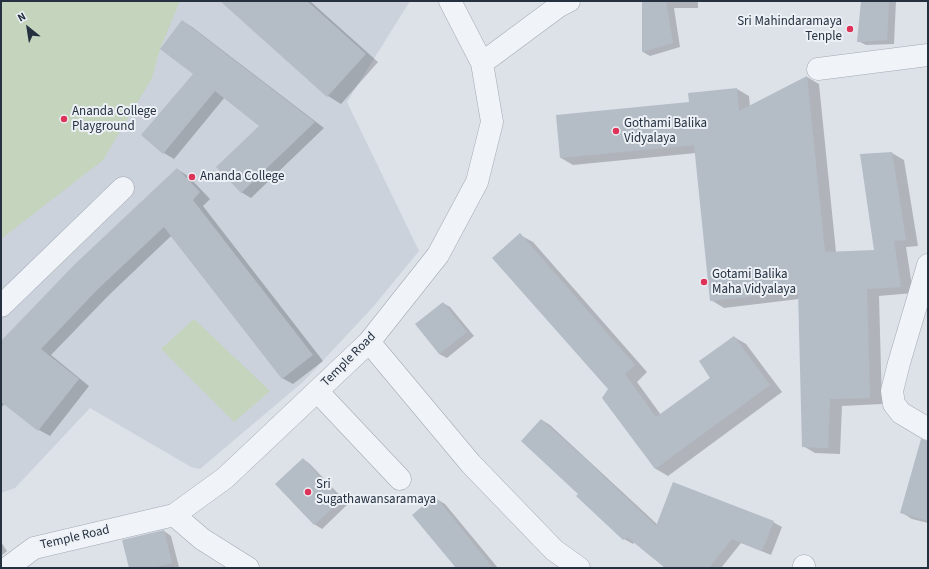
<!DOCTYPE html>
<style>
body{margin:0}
#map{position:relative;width:929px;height:569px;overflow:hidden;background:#dde2e9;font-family:"Source Sans 3",sans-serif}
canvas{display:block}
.frame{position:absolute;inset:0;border:2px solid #253141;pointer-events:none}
.north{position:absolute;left:8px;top:8px;width:40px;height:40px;-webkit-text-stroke:3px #edf1f6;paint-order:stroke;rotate:330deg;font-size:11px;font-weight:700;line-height:16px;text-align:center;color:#253141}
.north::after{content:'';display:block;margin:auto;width:14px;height:18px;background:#253141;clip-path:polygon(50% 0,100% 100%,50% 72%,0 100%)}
</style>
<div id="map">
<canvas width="929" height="569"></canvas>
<div class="frame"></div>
<div class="north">N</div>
</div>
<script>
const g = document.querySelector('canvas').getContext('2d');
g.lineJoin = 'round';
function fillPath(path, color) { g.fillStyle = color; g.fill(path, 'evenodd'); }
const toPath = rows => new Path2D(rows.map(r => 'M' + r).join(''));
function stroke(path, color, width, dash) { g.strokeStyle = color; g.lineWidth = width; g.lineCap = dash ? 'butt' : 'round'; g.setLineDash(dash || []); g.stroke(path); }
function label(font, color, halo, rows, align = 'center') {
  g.font = font + ' "Source Sans 3",sans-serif'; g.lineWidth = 4; g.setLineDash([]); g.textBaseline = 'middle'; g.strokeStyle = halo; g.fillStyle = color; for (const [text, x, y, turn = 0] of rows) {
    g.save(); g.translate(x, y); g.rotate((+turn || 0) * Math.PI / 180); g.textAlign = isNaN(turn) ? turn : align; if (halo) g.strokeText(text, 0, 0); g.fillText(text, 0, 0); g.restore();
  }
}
const built = toPath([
 [1,1,410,1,347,102,419,251,373,307,304,381,200,469,191,467,90,408,15,488,1,493]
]);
const green = toPath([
 [1,1,180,1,160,49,152,78,103,160,1,239],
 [194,319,270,391,234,422,161,349]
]);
const shadow = toPath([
 [222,1,310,1,378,62,341,104,328,96],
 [643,1,698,1,698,8,674,8,680,47,650,56,643,52],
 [862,1,896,1,894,44,866,45,858,41],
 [182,21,192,27,324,128,251,198,241,192,261,126,225,97,174,159,164,153,194,74],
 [807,77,819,84,836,252,875,251,892,153,904,160,918,246,906,247,913,293,879,296,882,404,842,406,840,454,815,453,803,446,799,299,724,308,711,300,696,153,573,165,561,158,690,103,737,89,749,96,750,107],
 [177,169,188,176,210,199,203,206,323,361,293,384,282,378,171,236,109,295,51,355,89,386,50,436,39,430,5,403,1,408,1,342],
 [520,235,533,242,647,372,637,382,661,415,712,378,734,337,746,344,782,392,668,476,656,469,604,398,609,389],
 [443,303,450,307,474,336,447,358,439,354],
 [542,420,550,425,658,525,773,522,782,527,771,555,741,543,721,568,667,568,635,542,633,544,624,539,577,496,579,494],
 [928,442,928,523,912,519,901,512],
 [303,459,310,464,348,504,322,529,314,524],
 [435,498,445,504,498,568,457,568],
 [164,531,171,536,179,567,175,568,130,568],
 [1,542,7,551,1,556]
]);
const building = toPath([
 [220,1,307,1,366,54,327,97],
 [642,1,666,1,673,43,642,52],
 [861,1,889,1,887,40,857,42],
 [182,20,315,122,241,193,216,167,259,126,215,91,163,154,141,135,193,74,160,49],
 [807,76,825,252,874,250,860,154,892,152,906,240,894,241,901,287,867,289,870,398,830,399,828,448,802,447,798,291,710,301,694,145,560,158,556,115,689,102,688,93,737,88,739,111],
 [177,168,200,192,193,200,313,355,282,379,164,227,98,289,41,349,79,379,38,431,1,402,1,341,74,265],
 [520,233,635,365,625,374,656,417,710,378,699,361,734,336,770,385,655,469,602,398,608,389,492,258],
 [443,302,467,332,439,354,415,324],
 [541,419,581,455,656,526,673,482,774,521,762,551,732,539,709,568,665,568,627,537,623,540,576,496,578,494,521,441],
 [921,439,928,441,928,521,900,513],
 [303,458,341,500,314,525,275,484],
 [435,496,493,568,456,568,412,515],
 [164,530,172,563,152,568,129,568,122,540]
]);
const minor = toPath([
 [482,63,559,6,569,1],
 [818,69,928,55],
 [928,265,899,363,892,391,894,404,901,413,928,429],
 [1,306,123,188],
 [369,342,471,464,554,550,579,568],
 [317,391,400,479],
 [174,515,202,539,248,568],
 [7,568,34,548,174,515,225,478,369,342,438,255,477,182,492,122,482,63,450,1],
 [804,568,804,566]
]);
const markers = [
 [850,29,4,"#dd3358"],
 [64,119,4,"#dd3358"],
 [616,131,4,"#dd3358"],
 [192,177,4,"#dd3358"],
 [704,282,4,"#dd3358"],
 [308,492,4,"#dd3358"]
];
const poiNames = [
 ["Sri Mahindaramaya",842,22,"right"],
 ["Tenple",842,37,"right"],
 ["Ananda College",72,112],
 ["Playground",72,127],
 ["Gothami Balika",624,124],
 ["Vidyalaya",624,139],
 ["Ananda College",200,177],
 ["Gotami Balika",712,275],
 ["Maha Vidyalaya",712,290],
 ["Sri",316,485],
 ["Sugathawansaramaya",316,500]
];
const streetNames = [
 ["Temple Road",349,360,-45],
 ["Temple Road",75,538,-13]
];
fillPath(built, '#cbd2db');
fillPath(green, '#c4d4bd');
fillPath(shadow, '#0003');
fillPath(building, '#b4bcc6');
stroke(minor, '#a2a9b3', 23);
stroke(minor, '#f0f3f7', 22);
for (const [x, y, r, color] of markers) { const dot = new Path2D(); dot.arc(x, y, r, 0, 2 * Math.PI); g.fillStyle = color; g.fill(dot); stroke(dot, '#edf1f6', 1.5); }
label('13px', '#253141', '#edf1f6', poiNames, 'left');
label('13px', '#253141', '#edf1f6', streetNames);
</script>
